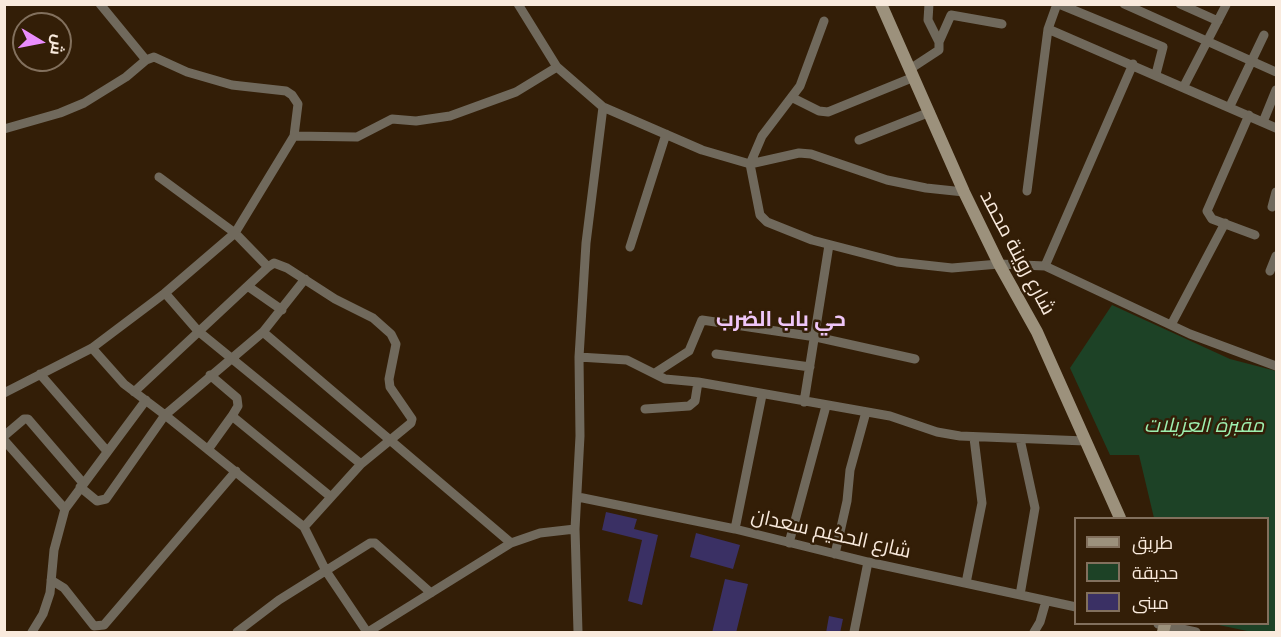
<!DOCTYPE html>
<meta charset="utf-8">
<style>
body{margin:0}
#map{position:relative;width:1281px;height:637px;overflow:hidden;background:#331e07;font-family:Lora,Cairo,serif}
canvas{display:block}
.frame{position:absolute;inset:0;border:6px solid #f9eadd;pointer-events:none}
.legend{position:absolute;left:1074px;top:517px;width:195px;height:108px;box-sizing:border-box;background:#331e07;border:2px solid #82705d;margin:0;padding:8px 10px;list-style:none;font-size:18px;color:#f9eadd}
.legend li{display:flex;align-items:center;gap:12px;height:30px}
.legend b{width:30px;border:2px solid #82705d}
.north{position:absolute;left:12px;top:12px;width:60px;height:60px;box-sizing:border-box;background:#331e07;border:2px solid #82705d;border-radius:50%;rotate:100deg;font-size:16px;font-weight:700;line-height:24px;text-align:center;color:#f9eadd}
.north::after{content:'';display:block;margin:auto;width:21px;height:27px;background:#ea8dfd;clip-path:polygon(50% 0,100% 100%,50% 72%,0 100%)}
</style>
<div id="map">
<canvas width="1281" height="637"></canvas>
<div class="frame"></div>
<ul class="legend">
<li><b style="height:8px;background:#9c917c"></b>طريق</li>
<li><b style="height:16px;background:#1d4226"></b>حديقة</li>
<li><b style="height:16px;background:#3a3064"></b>مبنى</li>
</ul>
<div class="north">ش</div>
</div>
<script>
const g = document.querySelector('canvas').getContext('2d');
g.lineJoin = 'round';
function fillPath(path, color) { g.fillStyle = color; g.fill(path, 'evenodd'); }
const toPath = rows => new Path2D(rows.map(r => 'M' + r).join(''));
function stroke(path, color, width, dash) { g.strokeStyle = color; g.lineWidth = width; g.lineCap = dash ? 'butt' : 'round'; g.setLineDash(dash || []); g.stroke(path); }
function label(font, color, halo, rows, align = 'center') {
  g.font = font + ' Lora,Cairo,serif'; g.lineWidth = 5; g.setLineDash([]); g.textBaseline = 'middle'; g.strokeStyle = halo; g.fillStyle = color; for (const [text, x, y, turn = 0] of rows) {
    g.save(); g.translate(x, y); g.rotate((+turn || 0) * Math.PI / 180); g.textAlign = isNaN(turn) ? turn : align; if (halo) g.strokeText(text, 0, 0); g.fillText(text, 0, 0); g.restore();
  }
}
const green = toPath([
 [1112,305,1230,359,1276,371,1276,632,1252,632,1214,624,1268,624,1268,518,1154,518,1139,455,1110,455,1070,368]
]);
const building = toPath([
 [606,512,637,519,634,529,658,535,642,605,628,601,642,540,602,530],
 [696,533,740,545,733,569,690,557],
 [725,579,748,584,736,633,712,633],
 [829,616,843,619,840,633,826,633]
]);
const minor = toPath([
 [100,4,146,60],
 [518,4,557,67,603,107,702,150,750,164,799,153,811,154,887,180,926,188,964,192],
 [1059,4,1163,47,1156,74],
 [1124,4,1276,72],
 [1180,4,1218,21],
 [824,21,800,86,762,136,750,164,760,215,767,222,812,240,897,262,952,268,999,264,1045,266,1190,334,1276,366],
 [1048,29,1276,128],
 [939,42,951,15,1002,24],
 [910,69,939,50,939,42,928,20,929,4],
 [1184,86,1226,5],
 [793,98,819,111,828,112,914,77],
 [1230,106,1264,35],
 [1249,115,1207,211,1212,219,1255,235],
 [1263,122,1276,90],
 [4,129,60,113,84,103,126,77,146,60,154,57,187,72,232,85,286,91,292,95,298,104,294,136,235,233,165,293,92,348,4,393],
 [294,136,357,137,392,119,416,121,450,116,516,92,557,67],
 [859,140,930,112],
 [1027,191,1048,29,1057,4],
 [1272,207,1276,192],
 [630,247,666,134],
 [1045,266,1133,64],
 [268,267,274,263,287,268,335,299,373,318,391,334,396,344,389,379,390,387,412,419,411,423,361,464,304,527],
 [1270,271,1276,256],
 [249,287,282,310],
 [165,293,198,331,361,464],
 [1171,325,1225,223],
 [263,332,511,543],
 [92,348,124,384,165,415,263,332,305,279],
 [716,354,810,367],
 [579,357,627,360,665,379,698,382],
 [655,373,689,351,702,320,816,337,915,359],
 [40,374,106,450],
 [210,375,237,398,238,406,232,416,331,497],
 [134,392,268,267,235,233,159,177],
 [804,402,829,245],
 [645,409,689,406,695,401,698,382,890,416,937,432,960,436,1085,441],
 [4,436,24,419,28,419,83,483],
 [4,440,65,509],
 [209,448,232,416],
 [80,487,97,501,106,499,165,415,304,527,326,571,367,632],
 [578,497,735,529,868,562,1076,607],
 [735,529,762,395],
 [789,543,826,406],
 [835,554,847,501,850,470,866,412],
 [51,580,64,588,94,626,104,625,236,471],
 [966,583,982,503,974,438],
 [1020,595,1035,508,1020,439],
 [1158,624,1196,632],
 [32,632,43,614,50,593,54,550,65,509,146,400],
 [237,632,279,600,370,543,375,543,431,593],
 [368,632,511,543,540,533,575,529],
 [578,632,575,529,580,436,579,357,586,243,603,107],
 [854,632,868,562],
 [1034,632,1040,622,1046,601]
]);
const secondary = toPath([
 [881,4,964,192,999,264,1037,332,1120,518],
 [1163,632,1165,624]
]);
const streetNames = [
 ["شارع روينة محمد",1017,253,62],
 ["شارع الحكيم سعدان",831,534,13]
];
const parkNames = [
 ["مقبرة العزيلات",1204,426]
];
const neighbourhoodNames = [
 ["حي باب الضرب",781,320]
];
fillPath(green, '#1d4226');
fillPath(building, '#3a3064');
stroke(minor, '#70695c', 9);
stroke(secondary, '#9c917c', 12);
label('20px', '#f9eadd', '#331e07', streetNames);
label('italic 20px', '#9eefaf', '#331e07', parkNames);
label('bold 21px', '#efc6f8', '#331e07', neighbourhoodNames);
</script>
